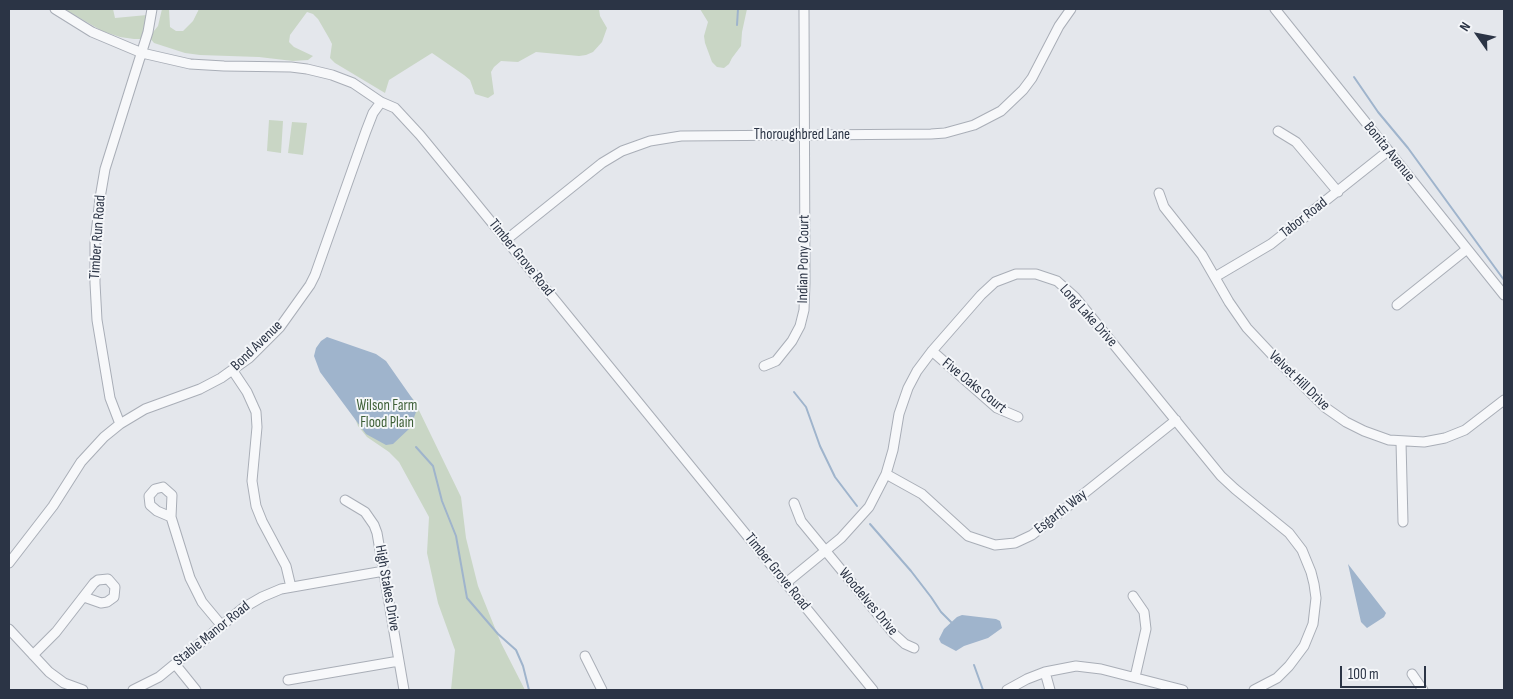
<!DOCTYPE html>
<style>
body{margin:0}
#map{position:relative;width:1513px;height:699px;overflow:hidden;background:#e4e7ec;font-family:"Sofia Sans Condensed",sans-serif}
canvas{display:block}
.frame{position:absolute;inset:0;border:10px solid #2b3445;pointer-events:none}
.north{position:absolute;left:1453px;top:10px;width:50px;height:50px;-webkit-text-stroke:4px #f4f6f9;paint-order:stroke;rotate:303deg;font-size:14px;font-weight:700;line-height:20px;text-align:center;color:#2b3445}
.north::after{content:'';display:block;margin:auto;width:18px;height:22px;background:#2b3445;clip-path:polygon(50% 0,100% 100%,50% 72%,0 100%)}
.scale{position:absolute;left:1340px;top:666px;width:86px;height:22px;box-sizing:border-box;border:2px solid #2b3445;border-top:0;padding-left:6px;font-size:15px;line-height:18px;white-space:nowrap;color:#2b3445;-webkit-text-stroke:4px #f4f6f9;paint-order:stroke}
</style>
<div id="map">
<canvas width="1513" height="699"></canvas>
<div class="frame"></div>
<div class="north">N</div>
<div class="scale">100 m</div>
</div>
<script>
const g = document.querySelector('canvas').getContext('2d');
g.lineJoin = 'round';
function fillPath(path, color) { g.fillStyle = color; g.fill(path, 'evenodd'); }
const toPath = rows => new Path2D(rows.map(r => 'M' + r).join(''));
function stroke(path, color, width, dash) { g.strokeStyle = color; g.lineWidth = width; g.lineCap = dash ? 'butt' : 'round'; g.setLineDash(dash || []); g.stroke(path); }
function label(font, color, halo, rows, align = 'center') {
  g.font = font + ' "Sofia Sans Condensed",sans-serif'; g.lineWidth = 4; g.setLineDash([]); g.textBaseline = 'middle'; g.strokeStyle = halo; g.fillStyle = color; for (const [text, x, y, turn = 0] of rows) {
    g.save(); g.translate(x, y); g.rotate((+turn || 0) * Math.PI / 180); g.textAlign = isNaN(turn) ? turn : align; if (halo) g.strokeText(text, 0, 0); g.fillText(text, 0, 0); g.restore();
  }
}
const green = toPath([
 [68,9,113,9,115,18,147,15,141,39,134,39,120,37,102,31,68,11],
 [162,9,169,9,170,27,176,31,183,31,193,21,199,9,599,9,600,16,607,28,602,42,593,52,586,55,579,56,536,52,518,62,501,61,494,67,491,72,494,94,488,98,475,94,470,80,464,75,432,53,389,80,385,93,335,63,330,58,332,44,329,38,318,19,313,14,307,12,290,35,289,42,294,47,313,56,308,60,293,61,259,57,200,55,185,53,154,43,149,37,158,26],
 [700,9,747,9,742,32,741,46,732,58,729,64,724,68,717,67,712,62,705,43,704,36,708,22],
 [269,120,283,121,281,153,267,151],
 [292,122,307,123,303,155,288,153],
 [389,376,414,400,461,497,466,538,478,586,501,643,525,690,451,690,455,650,438,603,427,553,429,517,399,462,389,452,367,437,358,426,353,413]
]);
const water = toPath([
 [327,337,376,354,386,361,414,401,416,412,410,428,393,444,386,445,366,434,320,372,314,356,316,348,321,341],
 [1348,564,1386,613,1384,617,1367,628,1361,622],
 [962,615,996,619,1000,621,1002,628,988,638,964,646,956,651,941,643,939,639,944,629,957,617]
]);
const stream = toPath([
 [737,25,738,9],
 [1354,77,1378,112,1408,148,1504,280],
 [794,392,806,407,820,446,835,477,857,506],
 [416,447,433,466,442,501,456,536,467,598,498,634,516,650,523,666,529,690],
 [870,524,911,571,931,597,941,612,951,622],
 [974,665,983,690]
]);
const minor = toPath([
 [55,9,92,32,142,53,190,64,224,66,291,67,307,69,332,75,353,83,381,102,395,108,420,135,466,191,873,690],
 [1275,9,1504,295],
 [1278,131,1296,142,1338,192],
 [1159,193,1164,207,1202,255,1229,302,1247,328,1277,360,1326,408,1346,422,1364,431,1389,440,1424,442,1445,438,1465,430,1504,400],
 [506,240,602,163,622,151,650,141,681,136,931,134,945,133,974,125,1001,111,1023,90,1032,78,1059,26,1071,9],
 [1215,277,1271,244,1388,151],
 [1397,305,1467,249],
 [932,351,997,408,1018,417],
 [764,366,776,361,792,341,800,326,804,310,805,283,804,9],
 [233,371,247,392,256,412,257,427,252,481,256,506,262,521,286,566,291,587],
 [120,424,110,398,97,320,95,283,95,243,100,198,105,169,148,32,152,9],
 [1401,442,1403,522],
 [886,474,922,494,968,536,995,545,1015,543,1032,535,1176,420],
 [345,500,365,512,374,525,377,533,404,690],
 [794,503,801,521,894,634,905,644,914,648],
 [171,517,157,511,150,505,149,496,155,489,163,487,172,495,171,517,190,578,202,602,222,626],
 [9,563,53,506,81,462,104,437,120,424,145,409,200,389,221,378,249,358,280,327,310,285,315,275,366,131,373,113,381,102],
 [786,583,841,538,869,507,886,474,893,450,899,414,908,388,917,371,932,351,981,295,995,282,1016,274,1036,274,1057,281,1075,297,1221,476,1235,489,1289,533,1302,550,1311,572,1314,584,1316,598,1313,624,1304,646,1289,666,1277,678,1254,690],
 [1133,596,1144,612,1146,629,1135,677],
 [9,629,49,672,64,683,83,690],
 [33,655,56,632,94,583,98,580,108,579,115,587,114,597,107,602,101,603,84,597],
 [585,656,602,690],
 [175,664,196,690],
 [1045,672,1050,690],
 [1412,674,1423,690],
 [288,680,399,661],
 [133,690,159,677,243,608,262,597,281,589,384,571],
 [1007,690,1027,679,1045,672,1076,666,1101,669,1183,690]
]);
const streetNames = [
 ["Thoroughbred Lane",802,135],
 ["Bonita Avenue",1389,152,51],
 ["Tabor Road",1304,218,-38],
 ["Timber Run Road",98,237,-86],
 ["Timber Grove Road",521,258,51],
 ["Indian Pony Court",804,259,-89],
 ["Long Lake Drive",1088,316,48],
 ["Bond Avenue",257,346,-44],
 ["Velvet Hill Drive",1299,381,44],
 ["Five Oaks Court",974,386,39],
 ["Esgarth Way",1061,512,-38],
 ["Timber Grove Road",777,572,51],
 ["High Stakes Drive",387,588,80],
 ["Woodelves Drive",868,602,50],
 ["Stable Manor Road",212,634,-39]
];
const parkNames = [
 ["Wilson Farm",387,406],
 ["Flood Plain",387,423]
];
fillPath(green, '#c9d6c5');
fillPath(water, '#9fb4cc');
stroke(stream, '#9fb4cc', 2);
stroke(minor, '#a9aeb7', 11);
stroke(minor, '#f7f8fa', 9);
label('15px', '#2b3445', '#f4f6f9', streetNames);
label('15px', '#3f6138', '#f4f6f9', parkNames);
</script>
